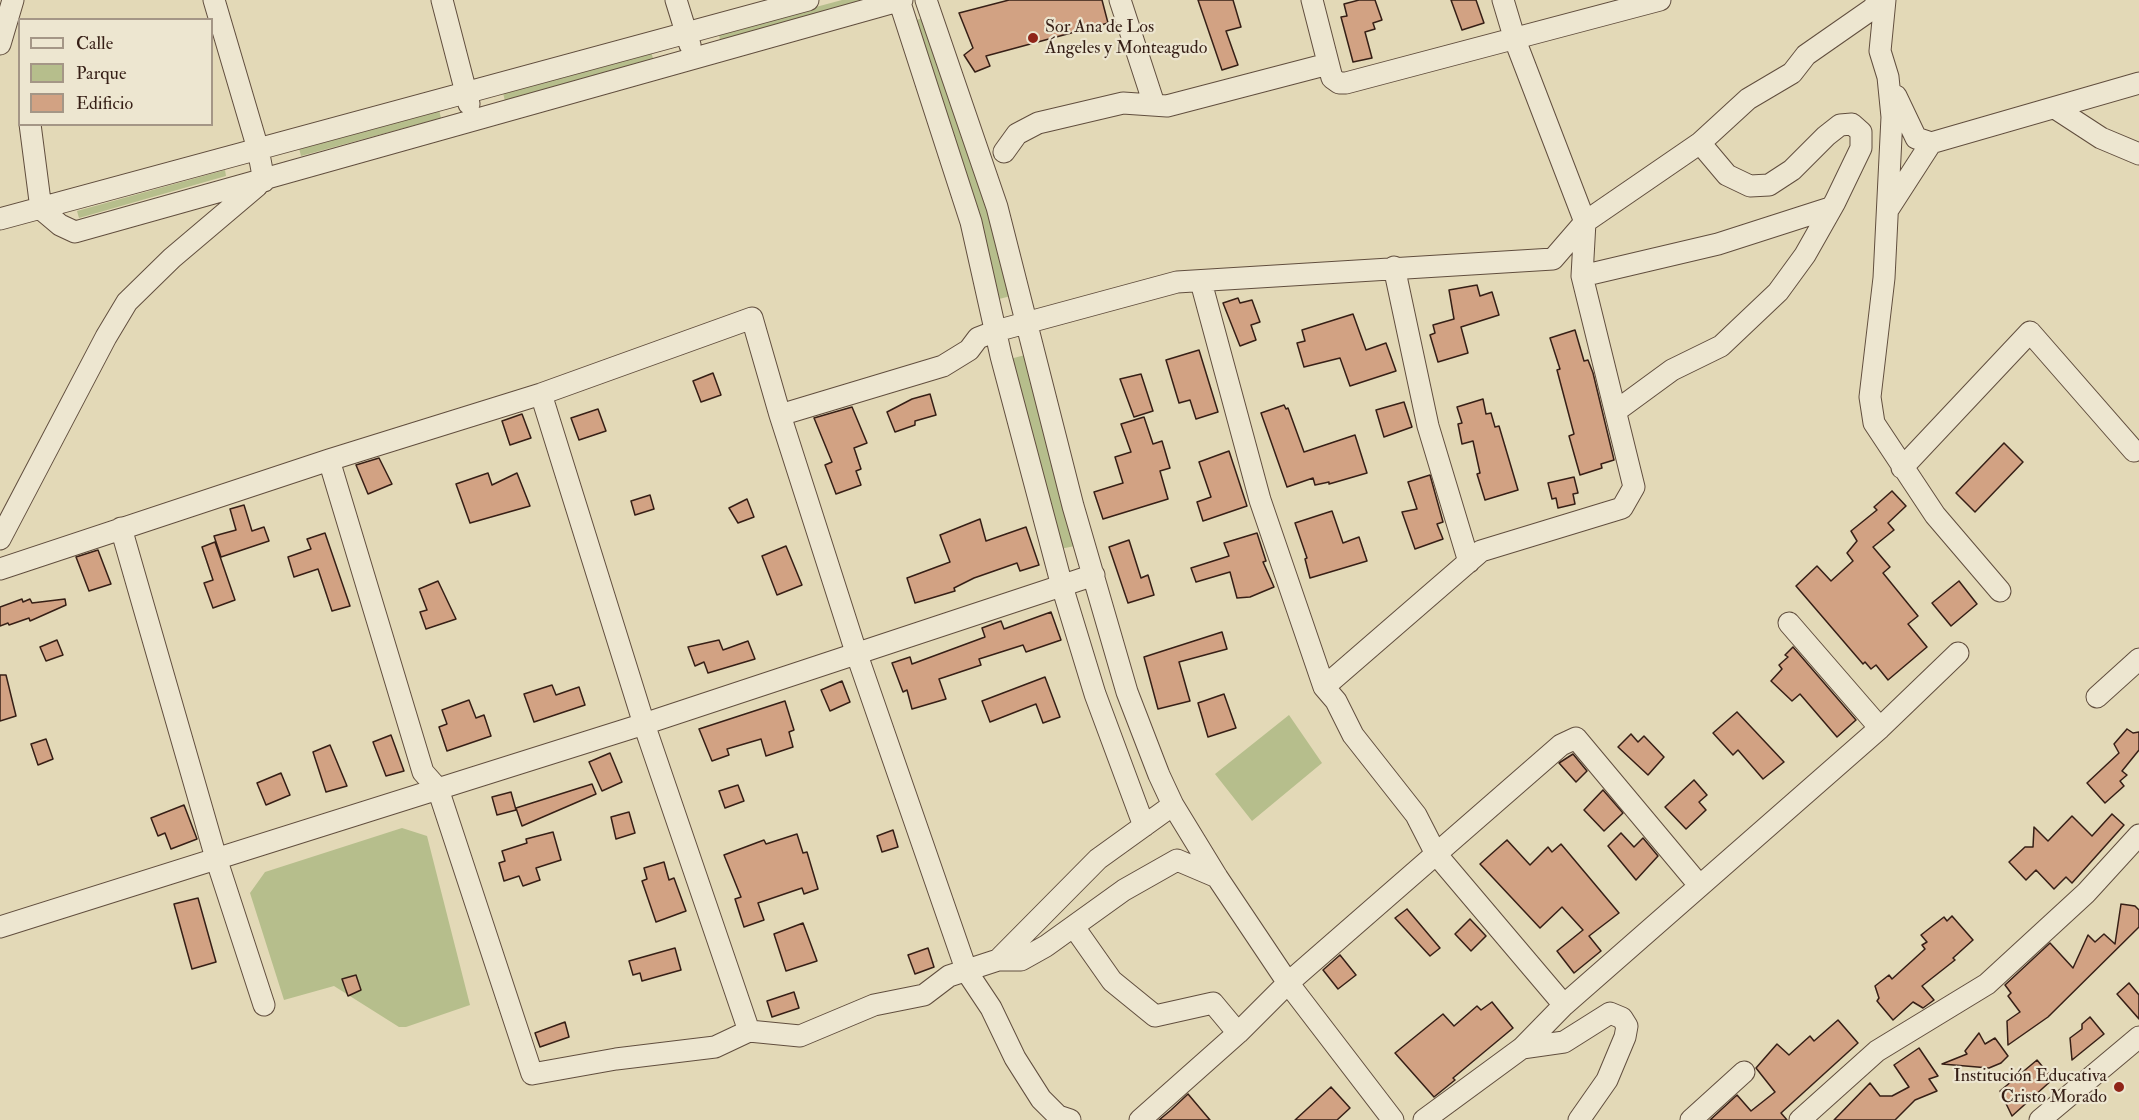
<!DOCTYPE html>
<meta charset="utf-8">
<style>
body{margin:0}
#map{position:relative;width:2139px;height:1120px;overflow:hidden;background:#e3d9b7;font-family:"IM FELL Double Pica",serif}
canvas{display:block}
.legend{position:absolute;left:18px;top:18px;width:195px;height:108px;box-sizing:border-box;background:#ede6d0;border:2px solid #a49686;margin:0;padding:8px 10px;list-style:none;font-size:18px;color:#361f16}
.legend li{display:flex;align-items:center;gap:12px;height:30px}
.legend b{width:30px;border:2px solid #a49686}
</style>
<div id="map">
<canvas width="2139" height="1120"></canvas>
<ul class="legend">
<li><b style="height:8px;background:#ede6d0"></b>Calle</li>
<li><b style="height:16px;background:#b6be8c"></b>Parque</li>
<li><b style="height:16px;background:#d2a283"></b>Edificio</li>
</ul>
</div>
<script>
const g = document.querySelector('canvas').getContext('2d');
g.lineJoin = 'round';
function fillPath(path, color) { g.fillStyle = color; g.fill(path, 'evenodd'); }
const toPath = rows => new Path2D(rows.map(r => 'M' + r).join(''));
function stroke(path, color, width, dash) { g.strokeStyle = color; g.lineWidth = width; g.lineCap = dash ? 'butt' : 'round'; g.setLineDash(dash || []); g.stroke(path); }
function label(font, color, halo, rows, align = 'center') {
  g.font = font + ' "IM FELL Double Pica",serif'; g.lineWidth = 4.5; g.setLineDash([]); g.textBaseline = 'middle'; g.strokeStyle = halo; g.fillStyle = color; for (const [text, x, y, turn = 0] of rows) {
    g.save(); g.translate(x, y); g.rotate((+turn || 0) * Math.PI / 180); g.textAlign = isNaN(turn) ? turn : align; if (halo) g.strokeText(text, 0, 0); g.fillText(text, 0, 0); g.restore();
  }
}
const green = toPath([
 [842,0,872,0,720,41,719,33],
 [923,18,992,219,1011,296,999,299,913,21],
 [651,52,654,61,505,101,503,93],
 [439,110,441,118,301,156,299,148],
 [225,170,226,176,79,218,77,211],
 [1025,355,1075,546,1060,549,1010,359],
 [1289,715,1322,763,1252,821,1215,774],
 [402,828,427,836,470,1005,406,1027,399,1027,334,986,284,1000,250,893,265,872]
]);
const building = toPath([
 [1009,0,1102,0,1108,23,986,56,990,66,975,72,964,55,973,48,959,13,1009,0],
 [1198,0,1233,0,1241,27,1226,31,1238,65,1222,70,1198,0],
 [1359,0,1375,0,1382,20,1373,23,1375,29,1365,32,1372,58,1353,62,1341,17,1347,16,1344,4,1359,0],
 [1451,0,1476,0,1484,23,1462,30,1451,0],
 [1477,285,1480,296,1492,292,1499,315,1461,327,1468,353,1438,362,1430,335,1435,333,1433,325,1454,319,1449,290,1477,285],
 [1238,298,1240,303,1252,300,1260,322,1251,325,1256,340,1240,346,1223,303,1238,298],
 [1353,314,1366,350,1386,343,1396,371,1350,386,1340,358,1304,367,1297,343,1305,341,1302,330,1353,314],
 [1575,330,1584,361,1588,360,1593,373,1614,460,1601,464,1602,468,1580,475,1569,436,1574,434,1557,370,1560,369,1550,338,1575,330],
 [1199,350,1218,412,1196,419,1190,400,1179,403,1166,360,1199,350],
 [713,373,721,395,701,402,693,381,713,373],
 [1141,374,1153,411,1134,417,1120,379,1141,374],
 [930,394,936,415,915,421,915,425,895,432,887,412,912,399,930,394],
 [1483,399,1486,414,1491,413,1495,427,1499,426,1518,490,1485,500,1477,474,1480,473,1473,441,1462,444,1458,424,1462,423,1457,407,1483,399],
 [1404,402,1412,427,1384,437,1376,410,1404,402],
 [1284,405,1286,409,1288,408,1304,452,1355,435,1367,473,1329,484,1329,482,1315,485,1313,478,1287,487,1261,413,1284,405],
 [852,407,867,443,854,448,861,469,856,471,861,485,836,494,825,465,832,462,814,418,852,407],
 [598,409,606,431,579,440,571,418,598,409],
 [522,414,531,438,510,445,502,421,522,414],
 [1144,417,1153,444,1162,441,1170,468,1160,471,1168,499,1103,519,1094,492,1123,483,1115,457,1131,452,1121,424,1144,417],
 [2004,443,2023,462,1975,512,1956,493,2004,443],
 [1229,451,1247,506,1203,521,1197,502,1211,497,1199,462,1229,451],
 [379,458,392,484,368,494,356,465,379,458],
 [488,473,492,485,517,473,530,506,470,523,456,484,488,473],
 [1430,475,1443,522,1437,524,1443,539,1415,549,1402,512,1417,509,1408,482,1430,475],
 [1574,477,1578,493,1573,494,1575,504,1558,508,1556,498,1552,499,1548,483,1574,477],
 [1892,491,1906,506,1888,523,1894,530,1873,547,1890,567,1883,573,1918,616,1908,624,1927,647,1888,680,1876,665,1871,669,1865,662,1863,664,1796,586,1817,566,1831,581,1853,561,1847,553,1857,541,1851,531,1877,510,1874,507,1892,491],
 [650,495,654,509,635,515,631,501,650,495],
 [747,499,754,517,738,523,729,508,747,499],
 [244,505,252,531,264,527,269,541,221,557,214,536,236,530,230,509,244,505],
 [1332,511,1343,543,1359,537,1367,561,1310,578,1305,559,1307,558,1295,523,1332,511],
 [980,519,986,541,1026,527,1039,565,1020,571,1017,563,974,578,954,588,955,591,915,603,907,578,950,562,940,535,980,519],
 [325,533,350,606,332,611,318,569,294,577,288,557,311,549,307,539,325,533],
 [1257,533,1266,561,1263,562,1274,587,1250,597,1237,598,1230,572,1196,582,1191,568,1229,556,1224,543,1257,533],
 [1129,540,1141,578,1148,575,1154,595,1128,603,1109,547,1129,540],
 [215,542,235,600,213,608,204,583,213,580,202,547,215,542],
 [786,546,802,585,777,595,762,556,786,546],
 [98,550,111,584,89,591,76,557,98,550],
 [438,581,456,619,426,629,420,612,427,610,419,589,438,581],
 [1959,581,1977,604,1951,626,1932,603,1959,581],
 [22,599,23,602,30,599,32,603,65,599,66,605,30,621,29,618,9,625,8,623,0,626,0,607,22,599],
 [1051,612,1061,640,1026,652,1023,645,979,659,981,665,939,679,946,699,912,709,907,690,903,692,892,663,910,657,912,664,985,637,982,628,1001,621,1004,629,1051,612],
 [1222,632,1227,649,1179,662,1190,701,1158,709,1144,657,1222,632],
 [57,640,63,655,46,661,40,647,57,640],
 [719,640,723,650,748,641,755,659,708,673,704,662,695,666,688,647,719,640],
 [1793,647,1856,720,1837,737,1800,694,1792,701,1771,681,1782,669,1779,665,1788,657,1785,655,1793,647],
 [0,675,6,675,16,716,0,721,0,675],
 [1045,677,1060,717,1043,723,1036,704,990,722,982,701,1045,677],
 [842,681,850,702,830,711,821,690,842,681],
 [552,685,556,695,579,687,585,705,534,722,524,694,552,685],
 [1224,694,1236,728,1208,737,1198,703,1224,694],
 [469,700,476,718,484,715,491,736,447,751,439,727,447,724,442,710,469,700],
 [785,701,794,730,789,732,793,747,766,756,761,739,727,749,729,755,712,761,699,729,785,701],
 [1737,712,1784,762,1763,779,1738,750,1733,755,1713,733,1737,712],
 [2127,729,2133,733,2139,732,2139,750,2122,771,2127,775,2120,781,2124,786,2105,803,2087,783,2119,753,2114,744,2127,729],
 [1631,734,1638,742,1644,736,1664,757,1648,775,1618,747,1631,734],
 [391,735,404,771,386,776,373,742,391,735],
 [46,739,53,759,38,765,31,744,46,739],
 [330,745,347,786,326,792,313,752,330,745],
 [610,753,622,782,602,791,589,762,610,753],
 [1573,754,1587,771,1576,782,1559,763,1573,754],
 [281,773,290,795,266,805,257,783,281,773],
 [1694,780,1707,795,1699,802,1706,810,1686,829,1665,807,1694,780],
 [592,784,596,794,522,826,516,808,592,784],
 [738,785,744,801,725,808,719,791,738,785],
 [1603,790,1623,813,1604,831,1584,810,1603,790],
 [511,792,516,810,497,815,492,797,511,792],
 [184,805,197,839,171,849,165,833,158,836,151,818,184,805],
 [629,812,635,833,616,839,611,817,629,812],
 [2112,814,2124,825,2072,883,2066,877,2054,889,2036,870,2026,880,2009,862,2025,847,2033,847,2034,827,2048,841,2072,816,2092,836,2112,814],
 [893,830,898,847,882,852,877,836,893,830],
 [553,832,561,860,536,868,540,880,523,886,519,876,504,881,499,863,505,861,502,851,527,843,526,839,553,832],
 [1621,833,1634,847,1643,838,1658,856,1636,880,1608,846,1621,833],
 [797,834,803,853,807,852,818,889,804,894,802,888,758,903,764,920,744,927,735,899,741,897,724,855,764,840,766,844,797,834],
 [1507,840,1530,865,1548,847,1552,852,1561,844,1619,913,1589,936,1601,951,1574,973,1557,951,1583,930,1562,907,1540,928,1480,864,1507,840],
 [664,862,669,880,674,878,686,911,656,922,642,881,647,879,644,868,664,862],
 [198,898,216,962,192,969,174,904,198,898],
 [2121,904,2135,906,2139,910,2139,927,2048,1017,2008,1045,2007,1021,2020,1012,2008,996,2011,993,2005,985,2050,943,2073,968,2088,935,2095,942,2104,934,2115,944,2121,904],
 [1407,909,1440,948,1430,956,1395,918,1407,909],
 [1952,916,1973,940,1953,958,1955,960,1922,986,1934,1000,1923,1008,1913,1002,1893,1020,1877,1001,1879,998,1875,986,1889,975,1892,979,1925,949,1922,945,1927,942,1921,935,1944,917,1947,921,1952,916],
 [1470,919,1486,936,1471,951,1455,934,1470,919],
 [803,923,817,961,786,971,774,934,803,923],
 [675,948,681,970,642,981,640,973,633,975,629,961,675,948],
 [928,948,934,967,915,974,908,955,928,948],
 [1340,955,1356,975,1338,989,1323,970,1340,955],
 [356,975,361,990,348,996,342,979,356,975],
 [2129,983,2139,995,2139,1019,2117,994,2129,983],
 [794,992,799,1008,772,1017,767,1001,794,992],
 [1492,1002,1513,1028,1453,1078,1455,1080,1434,1097,1395,1053,1443,1014,1454,1026,1477,1006,1481,1010,1492,1002],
 [2090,1017,2104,1034,2072,1060,2070,1038,2082,1029,2082,1024,2090,1017],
 [1838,1020,1858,1043,1781,1113,1787,1120,1710,1120,1737,1095,1751,1111,1775,1092,1756,1068,1777,1044,1789,1055,1810,1036,1814,1041,1838,1020],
 [565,1022,569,1037,540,1047,535,1033,565,1022],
 [1979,1033,1985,1044,1995,1038,2008,1056,2001,1063,1989,1068,1942,1064,1967,1054,1965,1051,1979,1033],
 [1919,1048,1938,1076,1929,1079,1937,1091,1915,1100,1895,1120,1834,1120,1870,1083,1880,1096,1892,1096,1909,1087,1894,1065,1919,1048],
 [2037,1060,2053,1079,2012,1116,2000,1091,2037,1060],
 [1331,1087,1350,1108,1337,1120,1295,1120,1331,1087],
 [1188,1094,1210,1120,1159,1120,1171,1110,1188,1094]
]);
const minor = toPath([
 [214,0,258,149,264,181],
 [442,0,469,104],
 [676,0,690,45],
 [899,0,971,222,1001,356,1062,586,1095,694,1144,826],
 [926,0,997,207,1073,506,1127,692,1159,775,1173,805,1217,877,1288,983,1393,1120],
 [1120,0,1154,104],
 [1312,0,1332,78,1339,83,1346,83,1660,0],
 [1885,0,1880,51,1888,77,1892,117,1884,278,1870,397,1874,423,1935,515,2000,591],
 [0,44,13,0],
 [1896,96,1916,138,1931,143,2139,83],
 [2055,108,2101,138,2139,154],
 [30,124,41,209,60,225,75,232,902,0],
 [1004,152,1017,134,1038,123,1123,103,1167,106,1328,64],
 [1889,208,1931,143],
 [0,219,808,0],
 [1394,267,1428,426,1469,562],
 [1582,276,1718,244,1830,208],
 [1201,282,1260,500,1324,687,1336,701,1353,735,1416,815,1436,854,1564,1005],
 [541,394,644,724,749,1031],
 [1616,411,1672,370,1721,346,1778,292,1805,255,1835,202,1861,148,1861,132,1852,124,1840,125,1826,136,1792,170,1769,185,1750,186,1727,175,1700,143],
 [780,415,943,366,969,350,978,338,996,331,1177,282,1553,259,1585,222,1700,143,1748,99,1792,73,1806,55,1872,9,1880,0],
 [329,460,423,772,438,789,532,1074,616,1059,715,1047,749,1031,800,1036,874,1005,924,995,949,976,998,960,1098,859,1173,805],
 [1902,468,2030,332,2134,451],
 [121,528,216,858,264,1005],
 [0,539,106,337,127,302,172,258,257,186],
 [0,569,329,460,541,394,752,318,780,415,856,652,967,972,991,1008,1015,1058,1041,1099,1058,1116,1070,1120],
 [1789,623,1880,728],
 [1324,687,1481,551,1622,508,1634,487,1582,276,1585,222,1515,40,1503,0],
 [2097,697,2139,659],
 [0,927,644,724,1094,575],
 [1074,927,1112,981,1155,1016,1213,1003,1238,1033],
 [998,960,1021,960,1046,946,1124,890,1177,860,1217,877],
 [1522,1048,1564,1042,1610,1013,1622,1018,1627,1026,1625,1037,1607,1080,1579,1120],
 [1140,1120,1238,1033,1288,983,1561,745,1576,738,1699,885],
 [1424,1120,1522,1048,1564,1005,1880,728,1958,653],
 [1691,1120,1744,1072],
 [1800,1120,1877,1051,1987,984,2086,893,2139,835],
 [2040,1120,2139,1037]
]);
const markers = [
 [1033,38,6,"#8f2418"],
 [2119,1087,6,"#8f2418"]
];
const poiNames = [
 ["Sor Ana de Los",1045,28],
 ["Ángeles y Monteagudo",1045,49],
 ["Institución Educativa",2107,1077,"right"],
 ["Cristo Morado",2107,1098,"right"]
];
fillPath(green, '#b6be8c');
fillPath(building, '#d2a283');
stroke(building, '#361f16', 1.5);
stroke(minor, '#614e3e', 23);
stroke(minor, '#ede6d0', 21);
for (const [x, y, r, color] of markers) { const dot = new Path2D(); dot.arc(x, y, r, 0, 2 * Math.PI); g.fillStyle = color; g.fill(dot); stroke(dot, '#ede6d0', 2); }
label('18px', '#361f16', '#ede6d0', poiNames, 'left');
</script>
